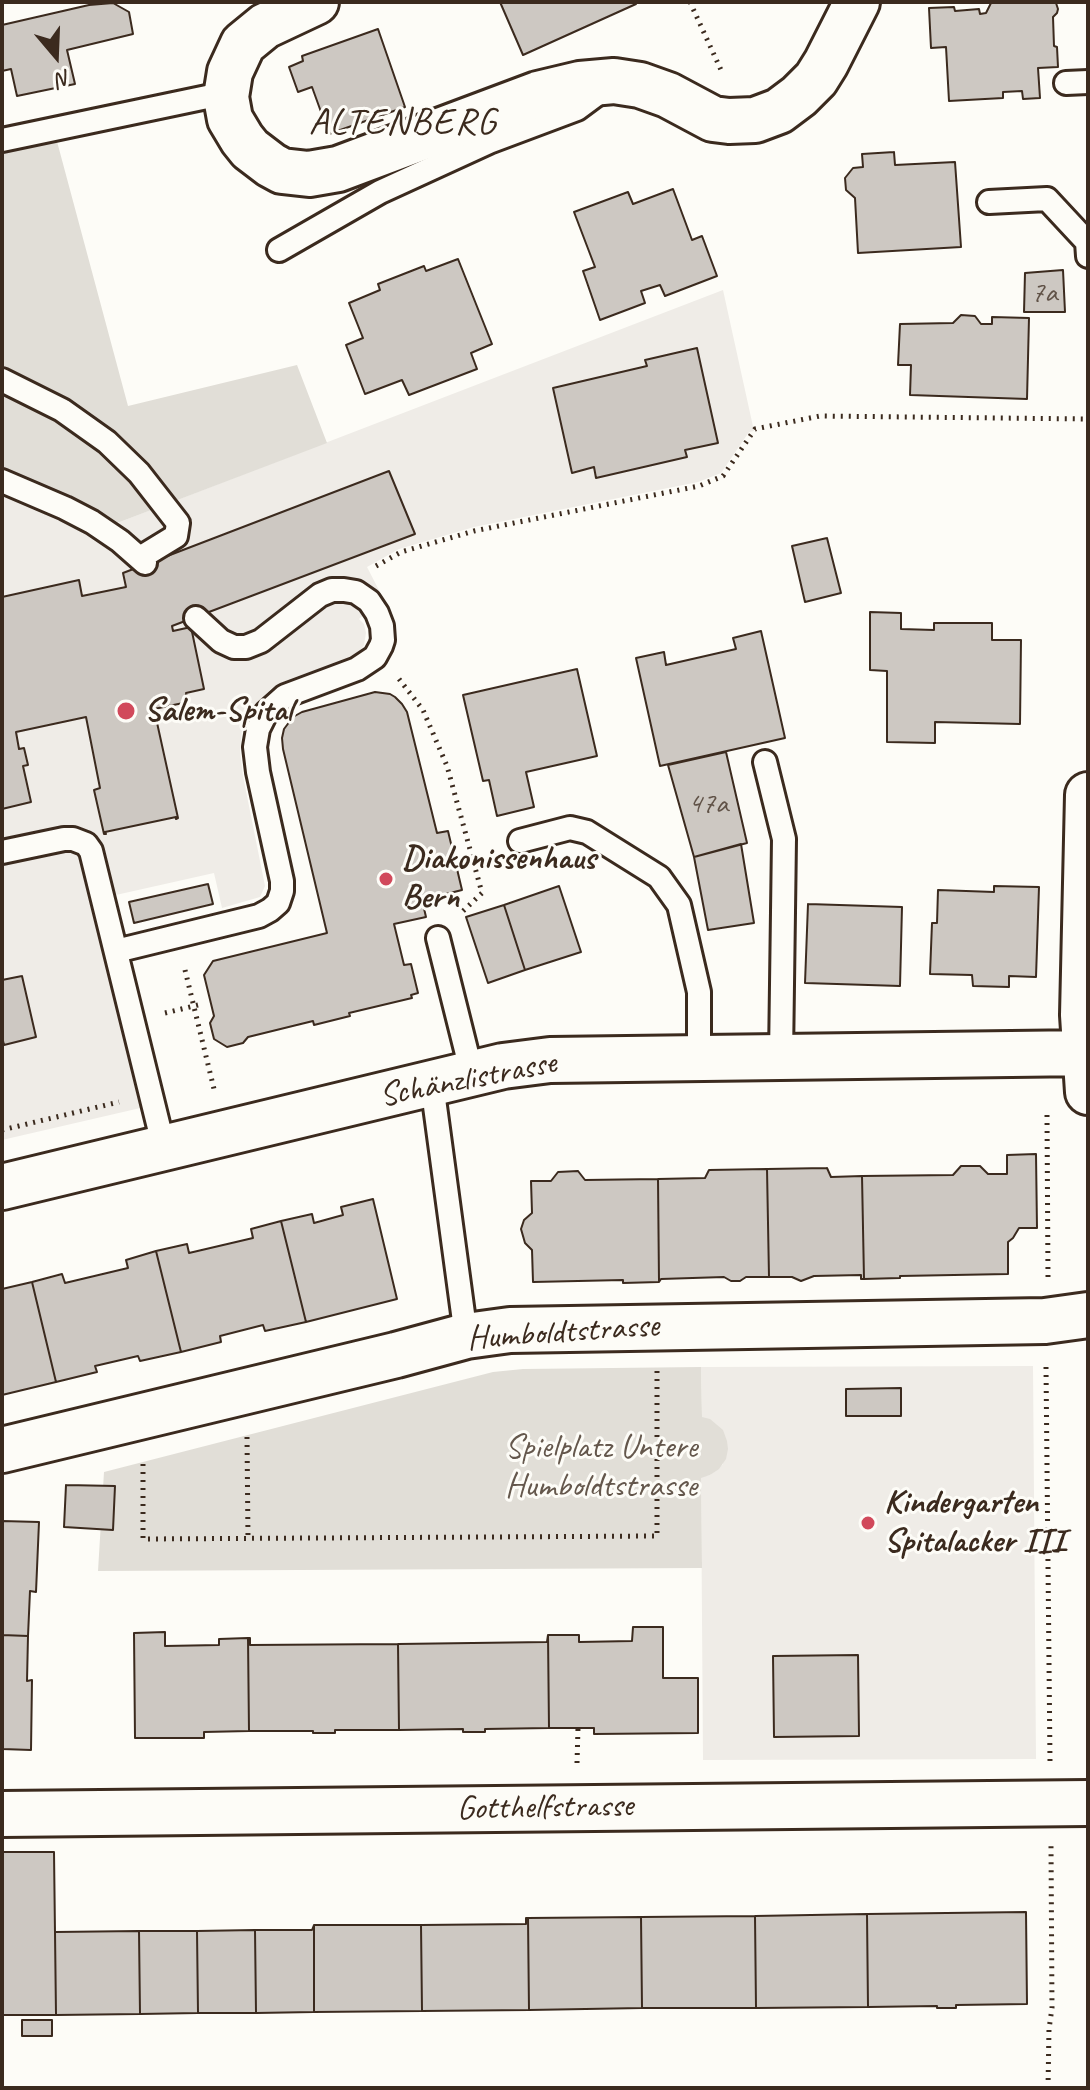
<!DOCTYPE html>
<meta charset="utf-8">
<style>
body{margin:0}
#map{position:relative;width:1090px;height:2090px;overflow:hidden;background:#fdfcf7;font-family:Caveat,sans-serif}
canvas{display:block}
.frame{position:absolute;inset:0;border:4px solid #3b2a1e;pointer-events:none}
.north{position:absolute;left:16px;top:16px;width:80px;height:80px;-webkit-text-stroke:6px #fdfcf7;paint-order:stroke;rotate:161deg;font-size:22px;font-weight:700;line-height:32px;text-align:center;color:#3b2a1e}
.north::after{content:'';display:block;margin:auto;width:28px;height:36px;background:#3b2a1e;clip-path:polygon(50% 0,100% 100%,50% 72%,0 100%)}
</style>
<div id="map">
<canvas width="1090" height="2090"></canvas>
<div class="frame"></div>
<div class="north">N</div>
</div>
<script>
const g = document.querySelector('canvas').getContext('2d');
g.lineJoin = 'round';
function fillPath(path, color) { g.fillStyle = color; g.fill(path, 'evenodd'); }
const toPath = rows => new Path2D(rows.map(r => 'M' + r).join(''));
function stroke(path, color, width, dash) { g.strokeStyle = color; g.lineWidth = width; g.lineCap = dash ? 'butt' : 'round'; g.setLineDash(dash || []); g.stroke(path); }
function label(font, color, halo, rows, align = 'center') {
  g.font = font + ' Caveat,sans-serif'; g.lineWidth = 6; g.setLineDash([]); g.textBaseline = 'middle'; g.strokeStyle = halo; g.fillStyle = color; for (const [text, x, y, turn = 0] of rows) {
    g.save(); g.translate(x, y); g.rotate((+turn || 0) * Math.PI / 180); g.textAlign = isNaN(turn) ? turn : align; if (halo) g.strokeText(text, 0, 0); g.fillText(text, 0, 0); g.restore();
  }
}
const built = toPath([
 [723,290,754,431,749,432,721,473,698,482,474,527,399,549,367,567,383,598,359,619,364,624,366,633,364,645,360,651,350,658,290,679,272,688,255,704,245,718,242,729,240,751,243,776,265,886,260,897,222,908,214,873,98,899,149,1106,2,1140,2,483,104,528],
 [1033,1366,1036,1759,703,1760,701,1477,710,1475,723,1464,702,1417,701,1367]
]);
const green = toPath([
 [55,134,128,406,297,365,327,443,104,528,2,479,2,144],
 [701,1367,702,1417,710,1419,723,1430,727,1441,728,1449,726,1459,719,1469,710,1475,701,1478,702,1568,98,1571,104,1472,493,1372,523,1369]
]);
const building = toPath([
 [500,2,635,2,636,4,523,55,500,2],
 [1005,2,1056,3,1058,9,1057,13,1053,17,1054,46,1057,47,1058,67,1038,68,1040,98,1023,99,1022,91,1003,92,1003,98,949,101,946,47,931,48,929,8,954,7,955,11,979,9,980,14,986,13,991,3,1005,2],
 [113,3,129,12,133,34,67,50,75,84,17,96,11,69,2,71,2,25,89,5,113,3],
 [378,29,405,107,329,134,312,87,298,92,289,67,303,61,302,56,378,29],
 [894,152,895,165,955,162,961,247,858,253,855,198,846,190,845,178,853,168,863,167,862,154,894,152],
 [673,189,692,240,702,236,717,276,665,296,660,285,641,291,645,303,600,320,583,271,595,267,574,212,628,192,633,204,673,189],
 [458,259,492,344,471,353,477,369,409,395,402,380,365,394,346,345,363,338,349,303,380,290,378,284,424,266,426,271,458,259],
 [1063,270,1065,312,1024,312,1025,273,1063,270],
 [961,315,975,316,981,324,992,324,992,317,1029,318,1027,399,910,395,911,365,898,365,900,324,953,323,961,315],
 [697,348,718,443,685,450,687,457,596,478,594,467,572,473,553,388,647,366,645,360,697,348],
 [389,471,415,534,172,626,173,631,191,627,204,689,186,693,188,702,154,709,178,818,176,819,176,817,105,832,106,834,104,834,94,790,100,788,86,717,16,732,19,749,24,748,28,765,23,766,31,802,2,809,2,597,79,580,82,596,126,587,123,573,389,471],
 [827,538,841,593,805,602,792,546,827,538],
 [870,612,901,613,901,629,934,630,934,623,992,623,992,640,1021,640,1020,724,935,722,935,743,887,742,887,671,870,670,870,612],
 [761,631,785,738,660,766,636,658,664,652,666,665,736,649,733,638,761,631],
 [577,669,597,756,526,772,534,807,497,816,489,780,483,781,463,695,577,669],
 [375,692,390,694,395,697,402,704,407,712,437,833,448,831,462,890,422,900,426,917,394,924,404,965,411,964,418,993,411,995,412,998,349,1013,350,1016,314,1025,313,1021,248,1037,243,1043,227,1047,214,1039,210,1023,214,1016,204,975,213,961,327,933,283,749,282,738,284,729,293,717,302,712,375,692],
 [726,752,747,843,694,857,668,765,726,752],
 [741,844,754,923,708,930,694,857,741,844],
 [208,884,213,904,134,923,129,902,208,884],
 [559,886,581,952,525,970,504,905,559,886],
 [994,886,1039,887,1036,977,1009,976,1009,987,973,986,972,975,930,974,932,923,937,923,938,890,994,892,994,886],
 [808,904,902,907,900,986,805,983,808,904],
 [504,905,525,970,488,983,466,917,504,905],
 [22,976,36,1037,4,1045,2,1037,2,980,22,976],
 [1036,1154,1037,1228,1019,1228,1013,1238,1008,1242,1008,1274,900,1276,900,1278,864,1279,862,1176,953,1175,961,1166,980,1166,988,1174,1007,1174,1007,1155,1036,1154],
 [827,1168,831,1177,862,1176,864,1279,861,1279,861,1275,814,1276,801,1281,792,1277,769,1277,767,1169,827,1168],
 [767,1169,769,1277,746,1277,740,1281,731,1281,724,1277,661,1279,659,1282,658,1179,705,1178,709,1170,767,1169],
 [578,1171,585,1180,658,1179,659,1282,623,1283,623,1280,533,1282,532,1250,525,1243,521,1229,524,1220,532,1213,531,1181,551,1181,558,1172,578,1171],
 [373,1199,397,1299,306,1322,281,1221,312,1214,314,1223,343,1215,341,1207,373,1199],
 [281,1221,306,1322,265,1331,263,1325,220,1336,221,1342,181,1352,156,1251,187,1244,189,1253,253,1238,251,1229,281,1221],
 [156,1251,181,1352,140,1361,138,1356,95,1366,97,1372,56,1382,32,1282,62,1274,65,1283,128,1268,126,1260,156,1251],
 [32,1282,56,1382,2,1395,2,1289,32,1282],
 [901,1388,901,1416,846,1416,846,1389,901,1388],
 [66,1485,115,1486,113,1530,64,1527,66,1485],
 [2,1521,39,1522,36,1592,30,1591,28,1636,2,1635,2,1521],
 [633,1627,663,1627,663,1678,698,1678,698,1733,594,1734,594,1728,549,1728,548,1635,579,1635,579,1642,632,1641,633,1627],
 [165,1632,165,1646,219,1645,219,1639,248,1638,249,1731,204,1732,204,1738,135,1738,134,1633,165,1632],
 [2,1635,28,1636,27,1681,32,1680,31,1750,2,1749,2,1635],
 [548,1635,549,1728,485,1729,485,1732,463,1732,463,1729,399,1730,398,1644,547,1642,548,1635],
 [248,1638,250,1638,250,1645,398,1644,399,1730,335,1730,335,1733,313,1733,313,1731,249,1731,248,1638],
 [858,1655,859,1736,774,1737,773,1656,858,1655],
 [2,1852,54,1852,56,2015,2,2015,2,1852],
 [1026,1912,1027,2004,956,2005,956,2008,937,2008,937,2006,868,2007,867,1914,1026,1912],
 [867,1914,868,2007,756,2008,755,1916,867,1914],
 [755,1916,756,2008,642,2008,641,1917,755,1916],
 [641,1917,642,2008,529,2010,528,1918,641,1917],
 [526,1918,528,1918,529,2010,422,2011,421,1925,526,1924,526,1918],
 [314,1925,421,1925,422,2011,314,2012,314,1925],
 [314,1925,314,2012,256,2013,255,1930,312,1930,314,1925],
 [255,1930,256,2013,198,2013,197,1931,255,1930],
 [139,1931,140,2014,56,2015,55,1932,139,1931],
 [139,1931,197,1931,198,2013,140,2014,139,1931],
 [22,2020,52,2020,52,2036,22,2036,22,2020]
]);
const path = toPath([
 [690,2,721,70],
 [376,566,401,552,474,531,699,486,723,476,755,429,820,416,1088,419],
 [399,679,423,710,447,766,482,893,460,914],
 [185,970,214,1089],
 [165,1013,202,1004],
 [1047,1115,1048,1277],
 [2,1130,119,1102],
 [1046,1367,1050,1761],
 [247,1437,248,1538],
 [143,1464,143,1539,657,1536,657,1371],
 [577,1763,578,1728],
 [1048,2088,1049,2029,1052,2008,1051,1846]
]);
const lane = toPath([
 [1066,83,1088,82],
 [2,140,226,93],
 [989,202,1047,199,1087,242,1088,256],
 [279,250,380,192,489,142,577,109,604,89],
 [2,380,62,410,107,442,139,473,178,523,176,536,140,558],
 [2,481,65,508,92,522,120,541,145,563],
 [765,762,784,839,781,1057],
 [520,841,570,828,587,832,659,877,679,905,699,992,699,1058],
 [2,852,64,839,73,839,86,844,91,851,164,1148],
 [438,938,472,1074],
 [116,951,259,916,270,910,278,903,282,891,282,881,258,772,255,747,258,729,266,713,285,696,357,669,375,657,381,646,383,640,382,626,377,613,369,601,356,592,344,590,332,590,320,595,261,641,246,647,234,647,221,641,196,618],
 [432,1084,466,1336]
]);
const street = toPath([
 [316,2,265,26,243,44,230,72,226,97,230,119,242,139,250,149,271,165,282,171,309,174,338,169,538,94,580,84,614,81,640,85,668,95,713,119,729,121,755,120,779,111,799,96,816,79,826,63,857,2],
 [1088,795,1083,1015,1088,1092],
 [2,1187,503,1066,550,1060,1088,1053],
 [2,1450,396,1355,466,1336,510,1330,1045,1321,1088,1315],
 [2,1814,1088,1803]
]);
const markers = [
 [126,711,10,"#d1495b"],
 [386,879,8,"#d1495b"],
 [868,1523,8,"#d1495b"]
];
const numberNames = [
 ["7a",1044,293],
 ["47a",708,804]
];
const poiNames = [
 ["Salem-Spital",144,711],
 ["Diakonissenhaus",402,859],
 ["Bern",402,898],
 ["Kindergarten",884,1503],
 ["Spitalacker III",884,1542]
];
const streetNames = [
 ["Schänzlistrasse",468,1080,-11],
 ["Humboldtstrasse",563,1333,-4],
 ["Gotthelfstrasse",545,1808,-1]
];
const parkNames = [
 ["Spielplatz Untere",601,1448],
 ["Humboldtstrasse",601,1487]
];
const quarterNames = [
 ["ALTENBERG",403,123]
];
fillPath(built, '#efece7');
fillPath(green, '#e1ded7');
fillPath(building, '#cdc8c2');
stroke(building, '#3b2a1e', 2);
stroke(lane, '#3b2a1e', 28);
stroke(street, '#3b2a1e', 50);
stroke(path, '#3b2a1e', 5, [2, 6]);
stroke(lane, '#fdfcf7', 22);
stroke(street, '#fdfcf7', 44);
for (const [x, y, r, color] of markers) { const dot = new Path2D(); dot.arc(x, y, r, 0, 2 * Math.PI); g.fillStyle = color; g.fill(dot); stroke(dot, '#fdfcf7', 3); }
label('30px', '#605247', null, numberNames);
label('bold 34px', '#3b2a1e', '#fdfcf7', poiNames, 'left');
label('34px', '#3b2a1e', '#fdfcf7', streetNames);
label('34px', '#64574c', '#fdfcf7', parkNames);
g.letterSpacing = '2px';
label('38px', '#3b2a1e', '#fdfcf7', quarterNames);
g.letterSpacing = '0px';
</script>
